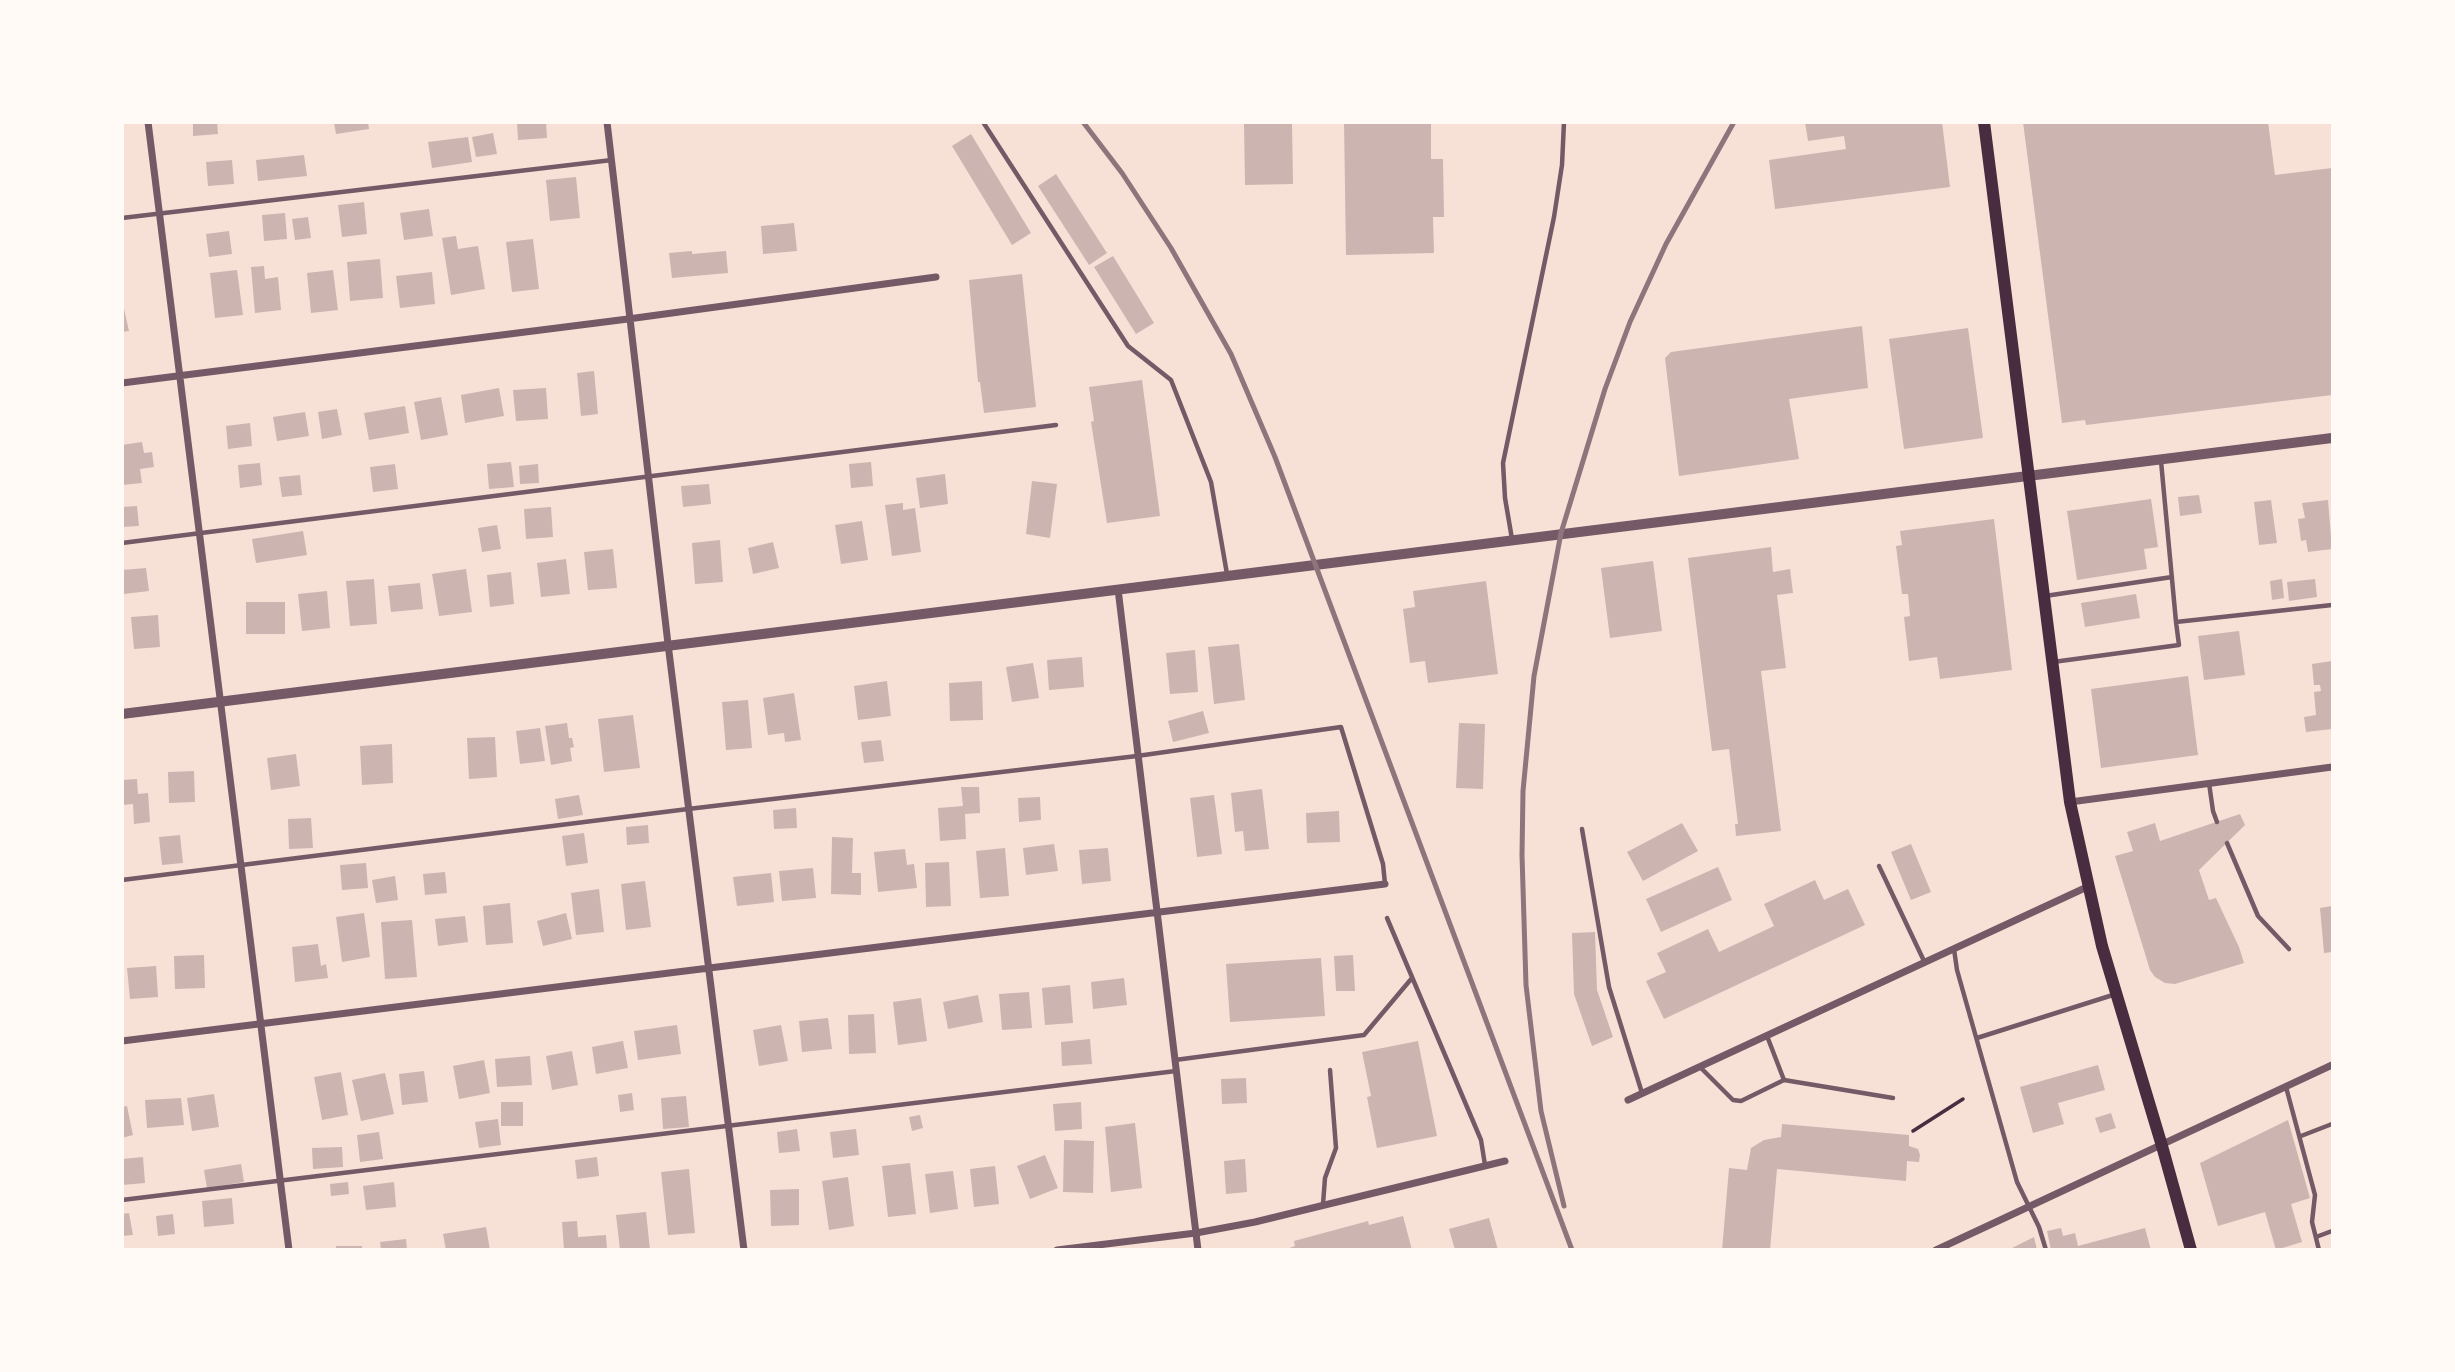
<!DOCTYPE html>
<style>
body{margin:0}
#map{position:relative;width:2455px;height:1372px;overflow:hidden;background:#f7e1d7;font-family:Karla,sans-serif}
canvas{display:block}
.frame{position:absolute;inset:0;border:124px solid #fffaf5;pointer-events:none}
</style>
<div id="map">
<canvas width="2455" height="1372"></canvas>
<div class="frame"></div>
</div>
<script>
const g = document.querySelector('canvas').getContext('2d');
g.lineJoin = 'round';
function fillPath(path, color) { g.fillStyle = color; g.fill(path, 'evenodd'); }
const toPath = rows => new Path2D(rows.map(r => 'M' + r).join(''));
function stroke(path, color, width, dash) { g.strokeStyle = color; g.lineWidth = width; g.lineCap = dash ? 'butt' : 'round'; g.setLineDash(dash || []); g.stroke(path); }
const building = toPath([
 [193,122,217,122,218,134,193,136],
 [334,122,368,122,369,129,336,134],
 [517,122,546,122,547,138,518,140],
 [1244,122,1292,122,1293,184,1245,185],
 [1344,122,1431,122,1431,159,1443,159,1444,217,1433,217,1434,253,1346,255],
 [1805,122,1942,122,1950,187,1775,209,1769,160,1846,149,1844,136,1808,141],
 [2023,122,2268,122,2275,175,2332,168,2332,395,2086,425,2085,420,2062,423],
 [493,133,497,154,476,157,472,137],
 [971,134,1031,233,1012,245,952,146],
 [468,137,472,162,432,168,428,142],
 [304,155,307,176,258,181,256,160],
 [232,160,234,184,208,186,206,162],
 [1056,174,1107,253,1089,265,1038,186],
 [576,177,580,218,550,221,546,180],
 [364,202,367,234,342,237,338,205],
 [429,209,433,236,404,240,400,213],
 [285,213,287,239,264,241,262,215],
 [308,217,311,238,295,240,292,219],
 [794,223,797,251,763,254,761,226],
 [229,231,232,254,209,257,206,234],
 [456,236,458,249,478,246,485,289,451,295,442,238],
 [533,239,539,289,512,292,506,242],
 [692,251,692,254,726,251,728,273,672,278,669,253],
 [1113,256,1154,323,1136,334,1094,267],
 [380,259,383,298,350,301,347,262],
 [264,266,265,279,278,277,281,310,255,313,251,267],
 [237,270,243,315,215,318,210,273],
 [333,270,338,310,311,313,307,273],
 [432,272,435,304,400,308,396,276],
 [1022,274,1036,407,984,413,980,382,978,382,969,280],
 [122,300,129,331,122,332],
 [1862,326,1868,388,1789,399,1799,459,1679,476,1665,358,1671,352],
 [1968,328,1983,438,1904,449,1889,339],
 [594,371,598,414,581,416,577,373],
 [1142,380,1160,516,1107,523,1091,422,1094,421,1089,387],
 [499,388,504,416,465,423,461,395],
 [546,388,548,419,516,421,513,390],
 [441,397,448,435,421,440,414,402],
 [405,406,409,433,369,440,364,413],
 [337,409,342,435,322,439,318,412],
 [305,412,309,436,277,441,273,417],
 [250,423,252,446,228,449,226,426],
 [142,442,144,453,152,452,154,467,140,469,142,483,122,485,122,445],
 [511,462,514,487,489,489,487,464],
 [871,462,873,486,851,488,849,464],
 [260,463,262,485,240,488,238,465],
 [395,464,398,489,373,492,370,467],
 [538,464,539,483,520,484,519,466],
 [945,474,948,504,920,508,916,478],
 [300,475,302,495,282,497,279,477],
 [1032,481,1057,484,1050,538,1026,534],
 [709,484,711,504,683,507,681,486],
 [2199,495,2202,513,2180,516,2178,497],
 [2151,499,2158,547,2144,549,2147,569,2077,580,2067,511],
 [2271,500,2277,543,2259,545,2254,502],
 [2328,500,2332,549,2308,552,2306,540,2301,541,2298,519,2305,518,2302,503],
 [903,503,903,510,915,508,921,552,892,556,885,505],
 [137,506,139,526,122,527,122,507],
 [551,507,553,537,526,539,524,509],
 [1994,519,2012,670,1940,679,1937,657,1909,661,1904,617,1910,616,1908,594,1902,594,1896,546,1902,545,1900,531],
 [862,521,868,560,841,564,835,525],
 [497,525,501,549,482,552,478,528],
 [303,531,307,555,256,563,252,539],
 [720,540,723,582,695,584,692,543],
 [773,542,779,568,753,574,748,548],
 [1771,547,1773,572,1790,569,1793,593,1777,595,1786,668,1761,671,1781,831,1736,836,1735,824,1738,824,1729,749,1712,751,1688,558],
 [613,549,617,588,588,590,584,552],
 [566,559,570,594,541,597,537,563],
 [1653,561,1662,631,1610,638,1601,568],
 [146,568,149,591,124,594,122,570],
 [466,569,472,612,439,616,432,574],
 [511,572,514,604,490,607,487,575],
 [374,579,377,624,350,626,346,581],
 [2282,579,2284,598,2272,600,2270,581],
 [2315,579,2317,597,2289,601,2287,582],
 [1486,581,1498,674,1428,683,1425,661,1410,663,1403,609,1415,607,1413,591],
 [420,583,423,609,391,612,388,586],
 [327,591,330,628,302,631,298,594],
 [2136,594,2140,618,2085,627,2081,603],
 [246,602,285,602,285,634,246,634],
 [158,615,160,647,134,649,131,617],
 [2239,631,2245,675,2204,680,2198,636],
 [1239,644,1245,700,1214,704,1208,647],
 [1195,650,1198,692,1170,694,1166,653],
 [1082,657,1084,687,1049,690,1047,660],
 [2332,661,2332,729,2306,732,2304,717,2316,715,2314,692,2321,691,2320,685,2314,685,2312,664],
 [1033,663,1039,698,1012,702,1006,667],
 [2188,676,2198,755,2101,768,2091,689],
 [887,681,891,716,858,720,854,686],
 [982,681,983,720,950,721,949,683],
 [794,693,801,740,785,742,784,733,768,735,763,698],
 [748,700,752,748,726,750,722,702],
 [1203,711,1209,733,1173,742,1168,721],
 [633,715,640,768,604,772,598,719],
 [567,723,569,738,572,738,574,747,570,748,572,761,551,765,545,726],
 [1459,723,1485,724,1483,789,1456,788],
 [540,728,545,761,520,764,516,731],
 [495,737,497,777,469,779,467,738],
 [881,740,884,761,864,763,861,742],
 [392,744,393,783,362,785,360,746],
 [296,754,300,786,271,790,267,758],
 [194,771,195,802,169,803,168,772],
 [137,779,138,794,148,793,150,822,134,824,133,804,122,805,122,780],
 [961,787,979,787,980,813,965,814,966,839,940,841,938,808,963,806],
 [1262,789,1269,849,1245,851,1243,831,1235,832,1231,793],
 [579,795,583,815,558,819,555,799],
 [1214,795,1222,854,1197,857,1190,798],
 [1040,797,1041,820,1019,822,1018,798],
 [796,808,797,828,774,829,773,810],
 [1339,811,1340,842,1307,843,1306,813],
 [2240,814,2245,825,2199,870,2209,900,2216,898,2239,947,2244,963,2175,984,2165,983,2155,977,2150,970,2115,856,2133,851,2127,832,2155,823,2160,841],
 [311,818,313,848,289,849,288,819],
 [1682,823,1698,851,1643,881,1627,852],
 [648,825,649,843,627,845,626,827],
 [584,833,588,863,566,866,562,836],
 [180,835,183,863,162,865,159,837],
 [832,837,853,838,852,873,861,873,861,895,831,894],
 [1054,844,1058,871,1026,875,1023,848],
 [1911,844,1931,892,1911,900,1891,852],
 [1005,848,1009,896,980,898,976,851],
 [1108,848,1111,881,1082,884,1079,850],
 [905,849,907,865,914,864,917,888,878,892,874,852],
 [949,862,951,906,926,907,925,863],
 [366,863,368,888,342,890,340,865],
 [1718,867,1732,900,1661,932,1646,899],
 [813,868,816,898,782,901,779,871],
 [445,872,447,893,425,895,423,874],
 [771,873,774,902,737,906,733,877],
 [395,876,398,900,376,903,372,880],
 [1815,880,1824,900,1848,889,1865,925,1664,1019,1646,981,1666,972,1657,953,1708,929,1719,952,1774,926,1764,904],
 [645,881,651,927,626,930,621,884],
 [599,889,604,932,576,935,571,893],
 [510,903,513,943,486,945,483,906],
 [2332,906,2332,952,2324,953,2320,908],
 [364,913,370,957,342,962,336,917],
 [566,913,572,939,543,946,537,921],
 [465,916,468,942,438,946,435,919],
 [412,920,417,977,385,979,381,922],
 [1595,932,1597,990,1613,1037,1592,1046,1574,994,1572,933],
 [318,944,321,966,326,964,328,978,295,982,292,947],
 [204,955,205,988,175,989,174,956],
 [1353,955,1355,991,1336,991,1334,956],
 [1321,958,1325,1016,1230,1022,1226,964],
 [156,966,158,997,130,999,127,968],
 [1124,978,1127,1005,1093,1009,1091,982],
 [1070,985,1073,1023,1045,1025,1042,988],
 [1029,992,1032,1028,1002,1030,999,994],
 [978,995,983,1022,948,1029,943,1002],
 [921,998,927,1041,898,1045,893,1002],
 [874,1014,876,1053,849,1054,848,1015],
 [828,1018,832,1049,802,1052,799,1021],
 [677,1025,681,1054,638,1060,634,1031],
 [781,1025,788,1061,759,1066,753,1030],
 [1090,1039,1092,1064,1062,1066,1061,1042],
 [623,1041,628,1068,596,1074,592,1047],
 [1418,1041,1437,1136,1377,1148,1367,1097,1371,1096,1362,1052],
 [572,1051,578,1085,552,1090,546,1056],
 [530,1056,532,1085,497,1087,495,1059],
 [484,1060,490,1093,459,1099,453,1066],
 [2098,1065,2105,1090,2058,1103,2064,1124,2033,1133,2020,1087],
 [424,1071,428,1102,402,1105,399,1074],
 [341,1072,348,1115,322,1120,314,1077],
 [385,1073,394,1114,361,1121,352,1080],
 [1246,1078,1247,1103,1222,1104,1221,1079],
 [632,1093,634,1110,620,1112,618,1095],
 [214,1094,219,1127,192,1131,187,1098],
 [686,1096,689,1127,663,1129,661,1098],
 [181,1098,184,1125,147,1128,145,1100],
 [501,1102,523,1102,523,1126,501,1126],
 [1081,1102,1082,1129,1055,1131,1053,1104],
 [127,1106,133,1135,122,1138,122,1107],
 [2111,1113,2116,1128,2100,1133,2095,1118],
 [920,1115,923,1128,912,1131,909,1117],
 [498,1119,501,1145,479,1148,475,1122],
 [2288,1120,2310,1198,2291,1204,2302,1242,2276,1250,2265,1212,2218,1226,2200,1163],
 [1135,1123,1142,1188,1111,1192,1105,1127],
 [1782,1124,1909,1135,1909,1146,1918,1149,1920,1155,1919,1162,1907,1161,1906,1181,1777,1169,1770,1250,1722,1250,1729,1168,1747,1170,1751,1148,1764,1140,1781,1137],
 [797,1129,800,1151,779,1153,777,1132],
 [856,1129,859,1155,833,1158,830,1132],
 [379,1132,383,1159,360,1162,357,1135],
 [1064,1140,1094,1141,1093,1193,1063,1192],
 [342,1147,343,1167,313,1169,312,1148],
 [1045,1155,1058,1188,1030,1199,1017,1166],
 [143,1157,145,1183,122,1185,122,1159],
 [597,1157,599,1176,577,1179,575,1160],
 [1245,1159,1247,1192,1226,1194,1224,1161],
 [910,1163,916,1214,888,1217,882,1166],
 [241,1164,244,1182,207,1188,204,1170],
 [995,1166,999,1204,974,1207,970,1169],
 [689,1169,695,1233,668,1235,661,1172],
 [953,1171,958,1209,930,1213,925,1174],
 [848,1177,854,1226,829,1230,822,1181],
 [348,1182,349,1194,331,1196,330,1184],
 [394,1182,396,1207,366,1210,363,1186],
 [799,1189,799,1225,771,1226,770,1190],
 [232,1198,234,1224,204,1227,202,1201],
 [646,1212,650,1250,620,1250,616,1215],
 [129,1213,133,1235,122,1236,122,1214],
 [173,1214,175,1234,158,1236,156,1216],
 [1403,1216,1412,1250,1284,1250,1295,1246,1294,1241,1368,1221,1369,1225],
 [1489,1218,1498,1250,1455,1250,1449,1229],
 [577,1221,578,1237,606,1235,607,1250,564,1250,562,1222],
 [486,1227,490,1250,446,1250,443,1234],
 [2061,1228,2063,1236,2075,1233,2078,1246,2145,1228,2151,1250,2071,1250,2070,1248,2051,1250,2047,1231],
 [2034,1237,2037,1250,2008,1250],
 [406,1239,407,1250,381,1250,380,1242],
 [336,1246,362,1246,362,1250,336,1250]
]);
const path = toPath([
 [1913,1131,1963,1099]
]);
const service = toPath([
 [983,122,1128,346,1171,380,1211,482,1227,574],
 [122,218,612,160],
 [2161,461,2176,622],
 [1512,539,1505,498,1503,463,1554,217,1562,165,1564,122],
 [122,543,1056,425],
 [2045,596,2172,577],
 [2053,662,2179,645,2176,622,2332,605],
 [2209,783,2213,811,2217,822],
 [1582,829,1609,987,1642,1093],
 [2227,843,2258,916,2289,949],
 [1879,866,1924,961],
 [122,880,688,809,1137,756,1341,727,1383,864,1385,884],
 [1387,918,1481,1140,1485,1165],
 [1954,949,1957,970,2017,1182,2039,1227,2046,1250],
 [1767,1036,1784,1080],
 [1977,1038,2116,994],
 [1175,1060,1364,1035,1412,978],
 [1700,1067,1733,1100,1741,1101,1784,1080,1893,1098],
 [2286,1087,2315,1195,2312,1222,2319,1250],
 [2301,1136,2332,1124],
 [122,1200,1176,1071],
 [1323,1204,1325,1178,1336,1148,1330,1070],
 [2316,1237,2332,1231]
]);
const minor = toPath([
 [148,122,289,1250],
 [607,122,668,644,744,1250],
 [122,383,628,319,936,277],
 [1118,589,1198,1250],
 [2070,802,2332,767],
 [122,1041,1385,884],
 [1628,1100,2087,887],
 [1057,1250,1196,1233,1255,1222,1505,1161],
 [1936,1250,2332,1065]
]);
const tertiary = toPath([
 [122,714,2332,438]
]);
const secondary = toPath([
 [1984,122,2070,802,2102,946,2162,1146,2191,1250]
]);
const rail = toPath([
 [1083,122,1122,173,1171,248,1231,354,1275,457,1572,1250],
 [1564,1206,1541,1111,1526,985,1522,855,1523,791,1534,676,1561,533,1605,389,1630,322,1666,244,1734,122]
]);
fillPath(building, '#ccb4b1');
stroke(path, '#4a2c40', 3.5);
stroke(service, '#755966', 4.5);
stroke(minor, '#755966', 7);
stroke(tertiary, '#755966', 10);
stroke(secondary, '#4a2c40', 12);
stroke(rail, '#8f747c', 5);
</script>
